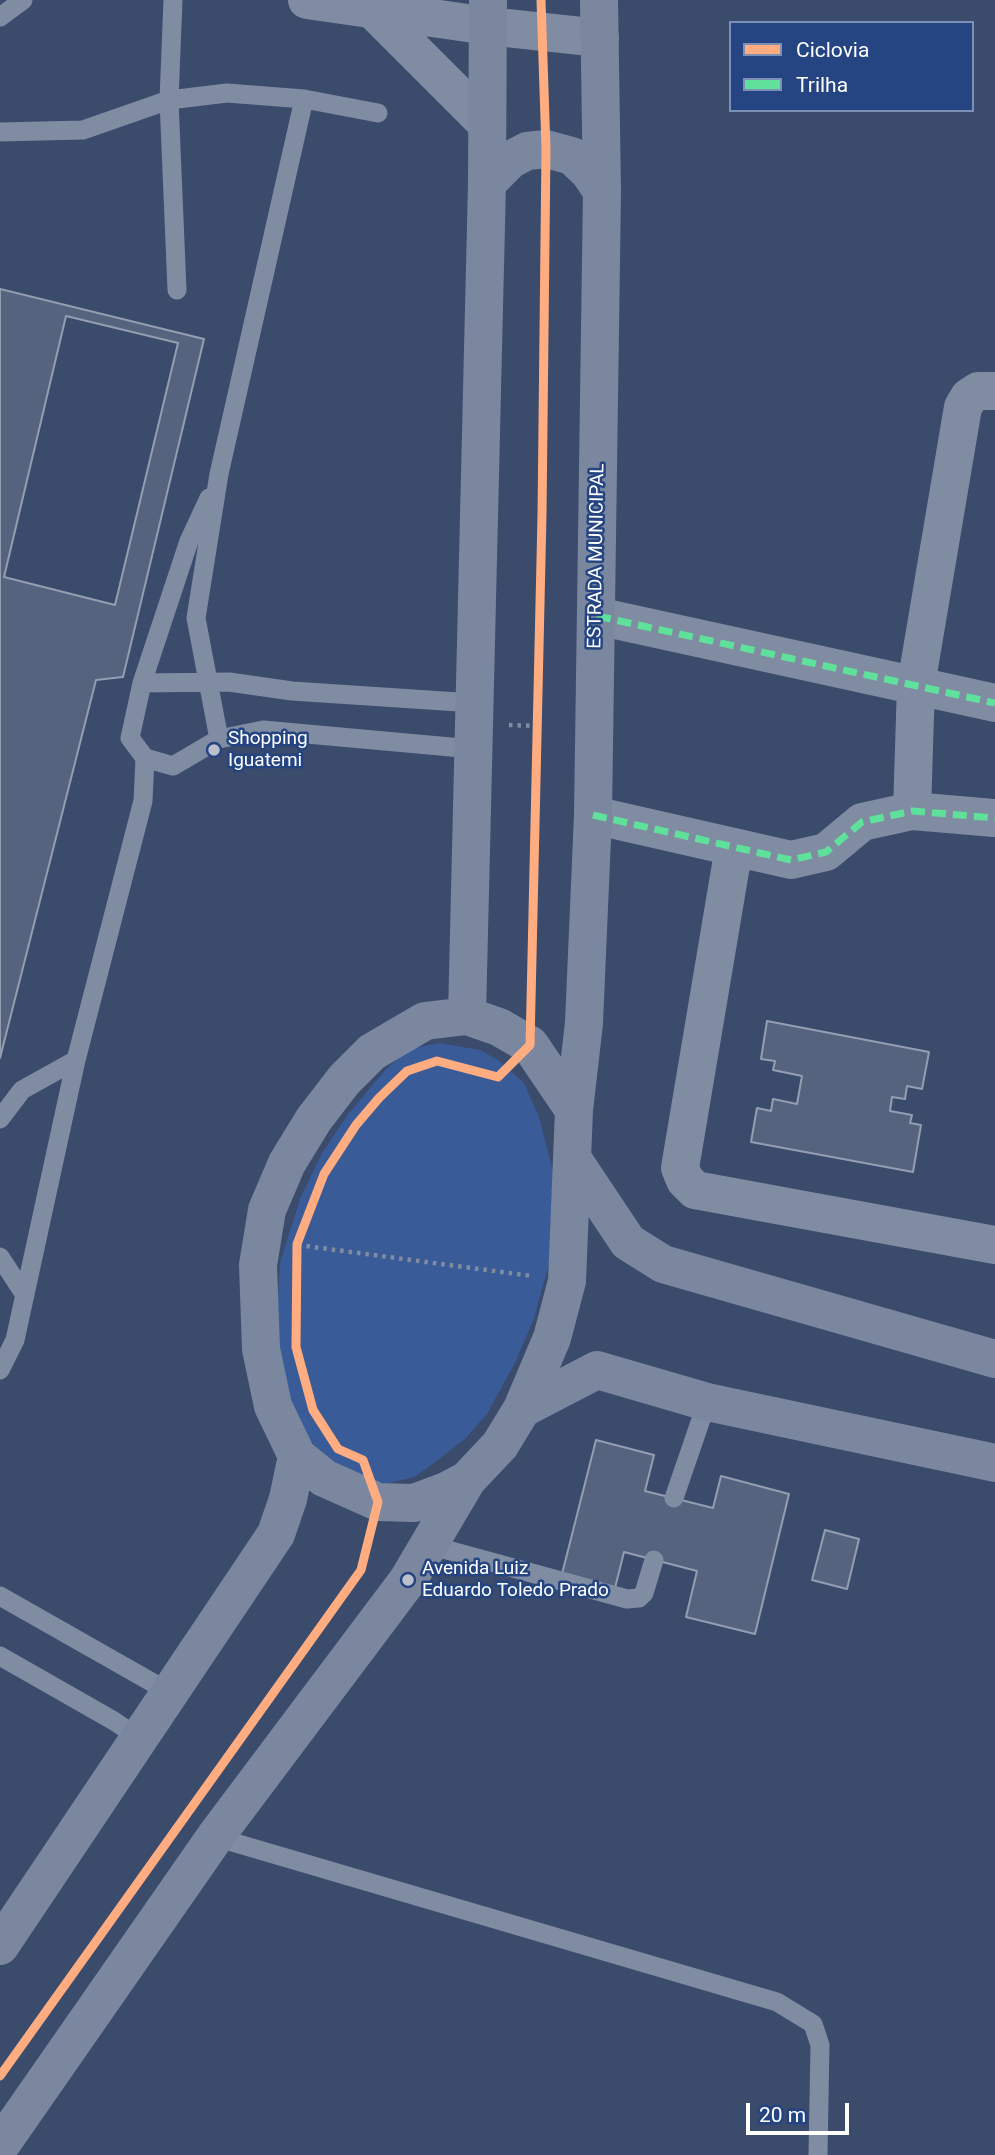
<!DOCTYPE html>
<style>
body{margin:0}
#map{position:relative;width:995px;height:2155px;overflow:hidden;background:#3a4b6c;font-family:Roboto,sans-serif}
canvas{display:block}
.legend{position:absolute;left:729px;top:21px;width:245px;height:91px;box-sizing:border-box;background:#244482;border:2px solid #7c8fb4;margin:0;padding:9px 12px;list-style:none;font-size:21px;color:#fff}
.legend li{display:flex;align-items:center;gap:14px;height:35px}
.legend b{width:35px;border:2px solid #7c8fb4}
.scale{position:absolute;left:746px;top:2103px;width:103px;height:32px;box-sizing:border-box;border:4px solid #fff;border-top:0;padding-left:9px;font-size:21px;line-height:24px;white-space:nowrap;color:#fff;-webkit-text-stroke:5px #244482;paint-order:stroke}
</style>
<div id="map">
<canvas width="995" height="2155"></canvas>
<ul class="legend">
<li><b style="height:9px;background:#ffac80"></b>Ciclovia</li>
<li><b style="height:9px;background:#60e19b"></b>Trilha</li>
</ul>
<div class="scale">20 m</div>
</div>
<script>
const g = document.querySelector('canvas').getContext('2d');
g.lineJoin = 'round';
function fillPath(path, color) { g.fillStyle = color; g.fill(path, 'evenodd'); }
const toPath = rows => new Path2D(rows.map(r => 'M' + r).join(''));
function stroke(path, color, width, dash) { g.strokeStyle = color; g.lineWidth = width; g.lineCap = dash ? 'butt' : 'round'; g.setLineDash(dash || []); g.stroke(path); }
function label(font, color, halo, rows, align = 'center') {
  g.font = font + ' Roboto,sans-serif'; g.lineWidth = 5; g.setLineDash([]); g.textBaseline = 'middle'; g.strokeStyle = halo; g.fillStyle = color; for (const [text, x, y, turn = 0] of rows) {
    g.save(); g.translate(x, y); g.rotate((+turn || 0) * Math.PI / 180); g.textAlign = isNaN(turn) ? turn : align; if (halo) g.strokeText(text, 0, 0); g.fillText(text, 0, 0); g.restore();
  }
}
const green = toPath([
 [440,1043,480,1050,498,1060,524,1083,539,1117,553,1171,549,1264,534,1318,516,1361,487,1414,465,1439,430,1466,414,1477,385,1484,343,1470,324,1457,304,1433,291,1405,275,1350,280,1263,300,1199,322,1153,349,1113,386,1069,409,1049]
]);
const building = toPath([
 [0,289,204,339,123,677,96,680,0,1058,0,289],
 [66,316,178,343,115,605,4,577,66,316],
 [767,1021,929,1052,922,1089,907,1086,905,1099,892,1097,890,1111,912,1115,910,1123,921,1125,913,1172,751,1142,757,1108,771,1111,773,1099,797,1104,802,1076,773,1070,775,1061,761,1059,767,1021],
 [596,1440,654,1455,645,1491,713,1508,721,1476,789,1494,755,1634,686,1617,697,1571,624,1552,615,1588,562,1574,596,1440],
 [825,1530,859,1539,847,1589,812,1580,825,1530]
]);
const path = toPath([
 [509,725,537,726],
 [298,1245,532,1276]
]);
const lane = toPath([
 [173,0,169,100,177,290],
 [0,17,23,0],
 [0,132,83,130,169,100,227,93,304,99],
 [209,498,189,541,142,683,130,738,145,758,173,766,219,739,263,730,473,749],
 [142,683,229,682,292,691,474,703],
 [219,739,196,618,219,474,304,99,378,113],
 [0,1119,22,1090,76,1060],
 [0,1257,25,1295],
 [0,1370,15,1340,76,1060,143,801,145,758],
 [674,1498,707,1402],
 [429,1545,627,1599,639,1598,644,1593,654,1560],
 [0,1596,169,1692],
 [0,1656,114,1721,139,1738],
 [215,1837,777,2002,813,2024,820,2045,818,2155]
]);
const street = toPath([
 [307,0,488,26,600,38],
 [373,10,486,123],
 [597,616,995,703],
 [912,811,916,685,963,407,969,397,978,391,995,391],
 [593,815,791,860,826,852,862,822,912,811,995,818],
 [734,847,680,1168,685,1180,695,1190,995,1245]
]);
const secondary = toPath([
 [487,183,510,160,527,151,546,149,572,156,589,172,602,191],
 [467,1016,499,1027,530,1045,574,1110,567,1281,552,1338,522,1409,500,1445,467,1480,446,1491,414,1503,378,1502,324,1478,297,1456,273,1406,261,1349,258,1265,267,1210,287,1163,314,1119,344,1080,372,1052,425,1021,467,1016],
 [467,1016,487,183,488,0],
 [574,1110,584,1023,593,815,602,191,599,0],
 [572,1158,628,1242,663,1264,995,1359],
 [522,1409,597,1370,707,1402,995,1463],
 [0,1946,276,1534,288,1499,297,1456],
 [0,2146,215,1837,408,1580,467,1480]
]);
const quiet = toPath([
 [597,616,995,703],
 [593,815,791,860,826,852,862,822,912,811,995,818]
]);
const cycleway = toPath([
 [0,2076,361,1570,378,1502,363,1460,338,1449,313,1410,296,1347,297,1244,324,1174,356,1125,379,1098,407,1071,437,1061,498,1077,530,1045,542,515,546,149,541,0]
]);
const markers = [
 [214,750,7,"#bac0cc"],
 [408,1580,7,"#bac0cc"]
];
const streetNames = [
 ["ESTRADA MUNICIPAL",597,556,-89]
];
const poiNames = [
 ["Shopping",228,739],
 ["Iguatemi",228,761],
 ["Avenida Luiz",422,1569],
 ["Eduardo Toledo Prado",422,1591]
];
fillPath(green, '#395b98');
fillPath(building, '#56637e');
stroke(building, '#939eb1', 2);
stroke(path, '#808ca2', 4.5, [3.5, 5]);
stroke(lane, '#808ca2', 19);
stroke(street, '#808ca2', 38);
stroke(secondary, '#7b879f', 38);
stroke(quiet, '#60e19b', 7, [14, 7]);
stroke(cycleway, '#ffac80', 9);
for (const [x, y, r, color] of markers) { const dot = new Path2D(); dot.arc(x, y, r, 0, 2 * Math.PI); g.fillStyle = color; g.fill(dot); stroke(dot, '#244482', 2.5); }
label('19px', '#fff', '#244482', streetNames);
label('19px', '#fff', '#244482', poiNames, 'left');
</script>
